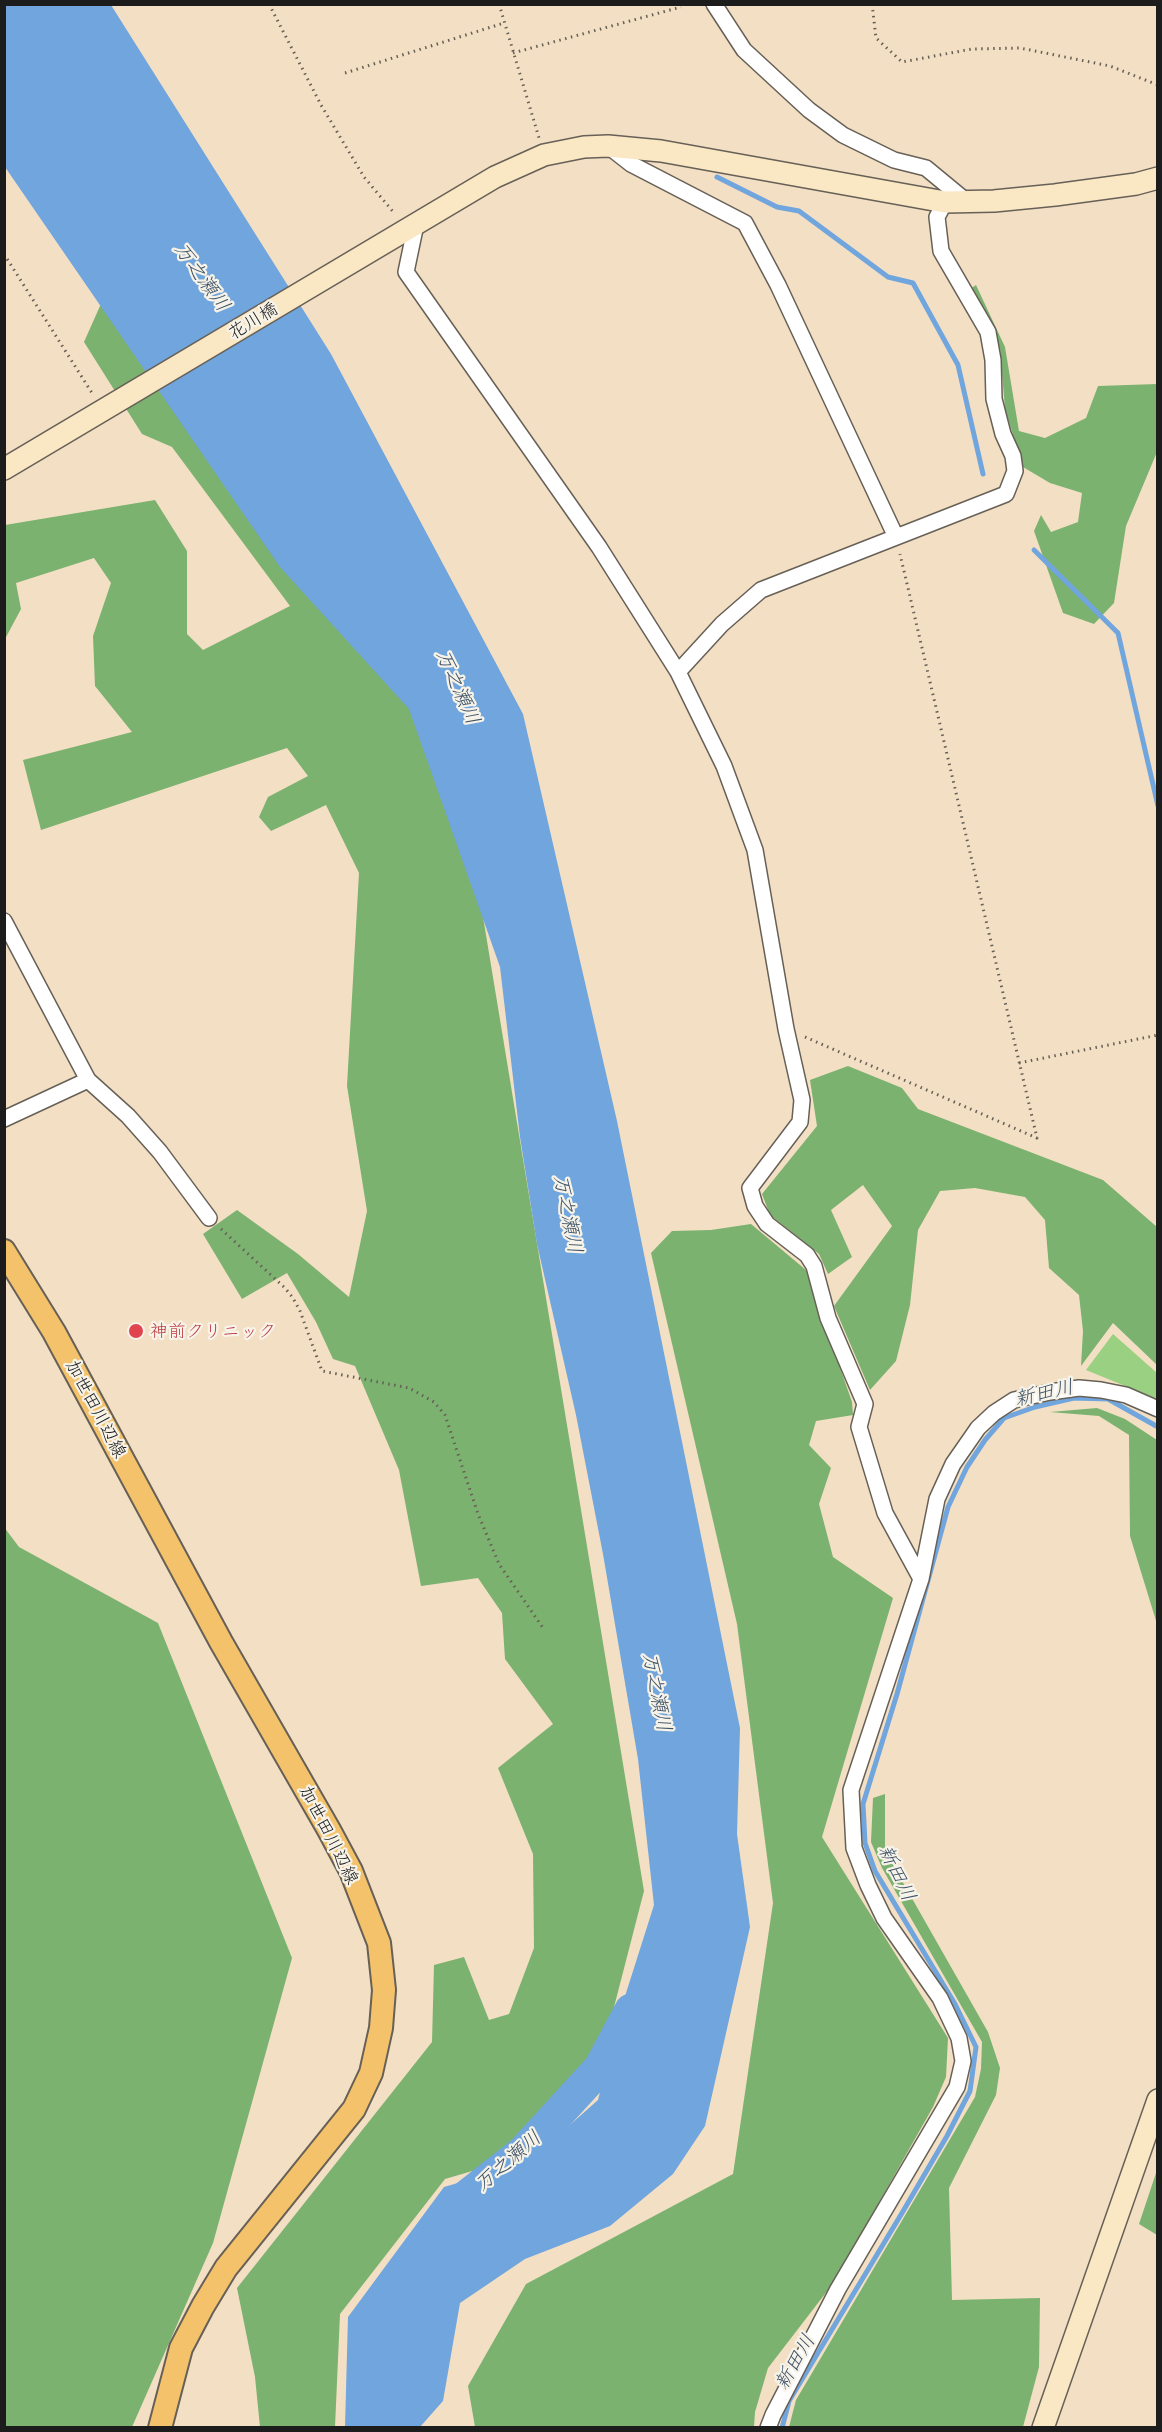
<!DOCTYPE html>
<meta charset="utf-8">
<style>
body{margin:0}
#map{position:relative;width:1162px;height:2432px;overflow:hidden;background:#f3dfc4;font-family:Mali,sans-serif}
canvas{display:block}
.frame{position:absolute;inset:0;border:6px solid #1c1c1c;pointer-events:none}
</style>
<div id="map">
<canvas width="1162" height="2432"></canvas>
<div class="frame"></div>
</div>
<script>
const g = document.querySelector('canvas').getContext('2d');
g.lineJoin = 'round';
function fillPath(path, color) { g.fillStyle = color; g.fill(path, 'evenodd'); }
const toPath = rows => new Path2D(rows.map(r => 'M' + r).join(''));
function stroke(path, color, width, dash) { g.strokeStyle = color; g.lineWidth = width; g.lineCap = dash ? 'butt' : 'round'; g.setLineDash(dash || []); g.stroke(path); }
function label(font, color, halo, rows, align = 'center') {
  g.font = font + ' Mali,"Klee One",sans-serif'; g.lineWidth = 4.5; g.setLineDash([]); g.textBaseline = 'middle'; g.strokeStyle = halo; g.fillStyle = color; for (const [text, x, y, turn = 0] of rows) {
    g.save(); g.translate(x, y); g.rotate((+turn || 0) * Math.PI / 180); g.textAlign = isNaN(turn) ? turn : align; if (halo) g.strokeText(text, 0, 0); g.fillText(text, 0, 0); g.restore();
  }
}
const green = toPath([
 [1113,1334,1157,1373,1157,1399,1086,1370]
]);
const forest = toPath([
 [116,270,448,705,644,1891,590,2100,527,2155,445,2179,340,2314,335,2427,260,2427,255,2377,237,2288,432,2042,434,1965,464,1957,489,2020,509,2014,534,1948,533,1854,498,1768,553,1724,505,1659,502,1613,478,1578,421,1586,399,1470,355,1366,333,1359,316,1322,287,1273,242,1299,203,1234,237,1210,298,1254,349,1297,367,1211,347,1086,359,873,326,805,271,831,259,817,268,797,308,776,287,748,41,830,23,760,132,732,95,686,93,636,111,583,94,558,16,583,21,609,5,639,5,525,155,500,187,551,187,634,203,650,290,606,172,447,142,434,84,342],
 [976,285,1005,347,1019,431,1045,438,1086,418,1098,386,1157,384,1157,452,1126,526,1114,603,1094,624,1063,613,1034,531,1041,515,1051,532,1078,522,1082,493,1050,483,1023,467,1005,409,1000,348,970,289],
 [848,1066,902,1088,918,1109,1103,1180,1157,1227,1157,1365,1113,1323,1081,1366,1083,1331,1079,1295,1049,1268,1045,1220,1025,1197,975,1188,940,1191,918,1230,910,1305,896,1361,870,1390,834,1306,892,1226,863,1185,831,1210,852,1257,828,1274,819,1254,770,1215,762,1194,817,1126,810,1080],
 [751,1224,806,1270,852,1402,853,1415,816,1421,809,1445,831,1468,819,1504,833,1557,893,1598,822,1837,948,2038,946,2077,933,2107,839,2273,828,2290,768,2368,755,2412,754,2427,475,2427,468,2386,526,2284,733,2174,773,1903,737,1624,651,1253,672,1231,711,1230],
 [1097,1408,1125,1419,1157,1440,1157,1624,1130,1536,1129,1435,1099,1416,1050,1412],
 [4,1527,19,1547,158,1623,292,1958,213,2243,132,2427,5,2427],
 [885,1794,885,1851,988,2032,1000,2068,996,2095,949,2188,952,2300,1040,2298,1039,2367,1023,2427,789,2427,796,2400,975,2097,981,2069,982,2042,882,1868,871,1842,873,1798],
 [1157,2170,1157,2235,1139,2224]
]);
const water = toPath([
 [4,5,111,5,331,354,523,714,617,1121,740,1728,737,1834,750,1927,705,2126,673,2174,610,2226,525,2259,460,2303,443,2401,420,2427,345,2427,348,2317,444,2187,527,2163,598,2100,620,2012,654,1905,638,1759,603,1554,576,1415,537,1244,520,1137,500,967,409,709,280,567,5,167]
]);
const stream = toPath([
 [717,177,777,207,799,211,888,277,913,283,958,365,983,474],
 [1034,550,1118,633,1158,806],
 [782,2428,789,2401,902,2213,947,2136,970,2091,976,2047,955,2004,875,1871,865,1843,863,1804,897,1694,948,1507,967,1467,985,1440,1004,1418,1035,1407,1074,1398,1108,1399,1158,1427]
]);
const river = toPath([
 [462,2200,523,2152,600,2068,631,2010]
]);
const path = toPath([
 [269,4,321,105,364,177,395,214],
 [499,4,539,138],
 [872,4,876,38,902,62,972,49,1020,48,1110,66,1158,85],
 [513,53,681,7],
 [345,73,504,23],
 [4,254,92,393],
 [805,1037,1037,1138,900,554],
 [1019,1063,1158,1035],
 [221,1229,285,1288,293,1298,300,1311,322,1371,409,1388,434,1402,445,1415,478,1514,499,1564,543,1628]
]);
const street = toPath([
 [714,4,744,50,809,110,843,135,894,160,926,168,966,201],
 [608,146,631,164,745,223,778,285,896,537],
 [419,222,415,229,406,272,599,547,678,672,724,766,755,850,786,1029,802,1100,800,1122,750,1188,755,1206,767,1224,807,1255,814,1266,828,1318,865,1404,859,1427,885,1513,921,1579],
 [678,672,722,624,761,590,1006,494,1015,471,1013,456,1003,434,994,399,993,360,988,332,941,251,937,217,945,202],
 [4,921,88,1080,128,1116,160,1152,209,1218],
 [4,1119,88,1080],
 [768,2428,773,2415,838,2289,957,2087,963,2061,959,2038,940,1998,884,1918,868,1885,854,1848,851,1790,921,1579,937,1499,953,1464,978,1428,994,1413,1014,1400,1050,1392,1079,1388,1101,1390,1126,1395,1158,1409]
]);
const secondary = toPath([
 [4,469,495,177,544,155,584,147,608,146,661,151,945,202,994,201,1055,195,1136,184,1158,178],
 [1043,2428,1158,2100]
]);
const primary = toPath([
 [4,1251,54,1332,221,1642,329,1830,351,1871,379,1943,384,1990,381,2028,371,2073,354,2109,226,2268,203,2306,181,2348,160,2428]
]);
const markers = [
 [136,1331,8,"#e0444e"]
];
const streetNames = [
 ["花川橋",253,321,-31],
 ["加世田川辺線",96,1409,62],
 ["加世田川辺線",329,1835,63]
];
const healthNames = [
 ["神前クリニック",150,1331]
];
const waterNames = [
 ["万之瀬川",202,277,54],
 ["万之瀬川",458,687,66],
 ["万之瀬川",568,1214,79],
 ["新田川",1044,1393,-13],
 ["万之瀬川",657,1692,79],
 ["新田川",897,1873,64],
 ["万之瀬川",508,2161,-41],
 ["新田川",795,2362,-60]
];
fillPath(green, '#9ad081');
fillPath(forest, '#7bb26f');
fillPath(water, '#70a5dd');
stroke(stream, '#70a5dd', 5);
stroke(river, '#70a5dd', 33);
stroke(street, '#676057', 18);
stroke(secondary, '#676057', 24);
stroke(primary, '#676057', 26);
stroke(path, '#676057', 3, [1.5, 4.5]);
stroke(street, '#fff', 15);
stroke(secondary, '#fae7c3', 21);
stroke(primary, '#f3c26a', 22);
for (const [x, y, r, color] of markers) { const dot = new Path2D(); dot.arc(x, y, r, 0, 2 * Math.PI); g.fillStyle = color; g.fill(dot); stroke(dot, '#f7f3e8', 2); }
label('18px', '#1c1c1c', '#f7f3e8', streetNames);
label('18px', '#be3a42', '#f7f3e8', healthNames, 'left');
label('italic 20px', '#3e5369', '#f7f3e8', waterNames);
</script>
